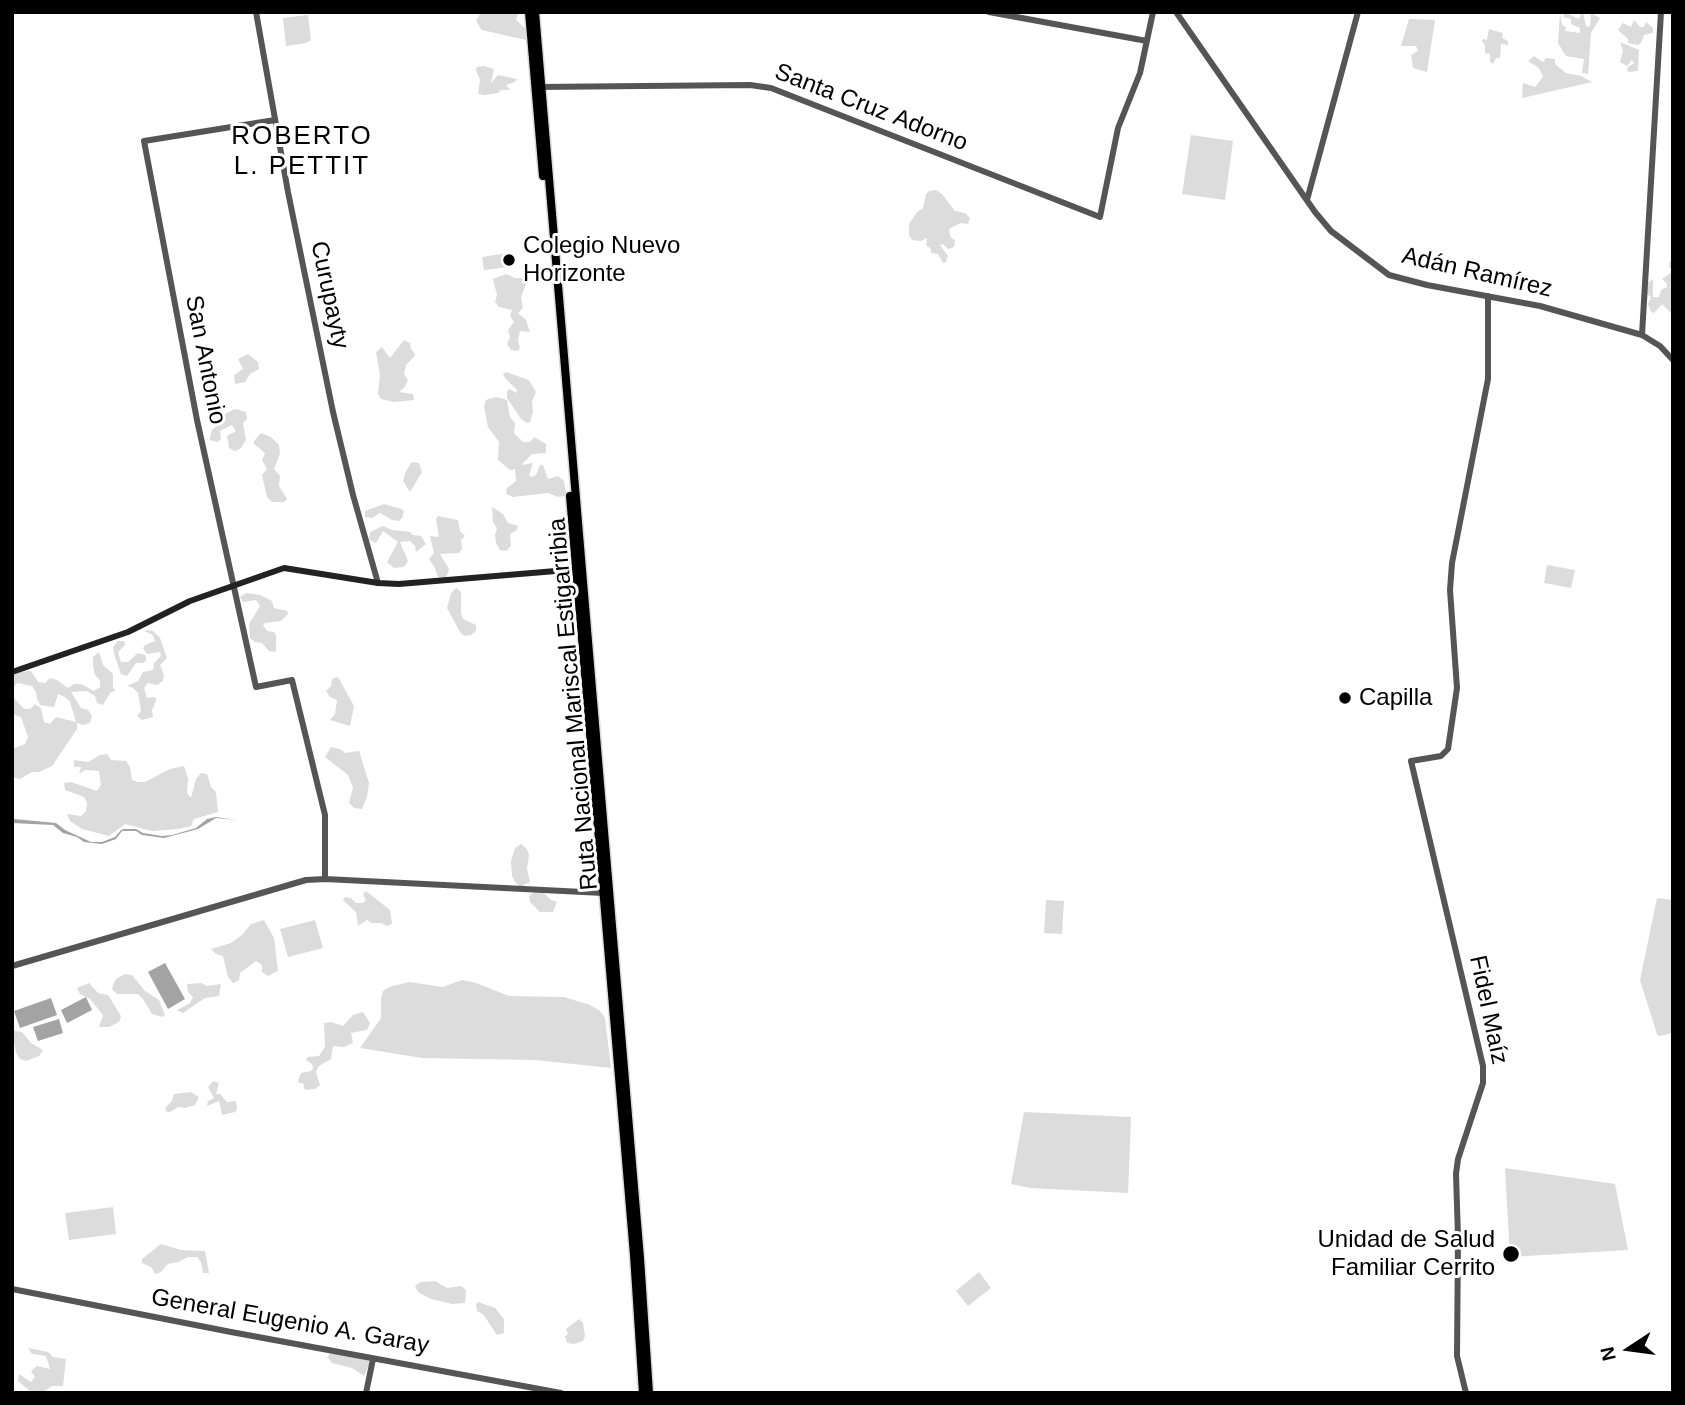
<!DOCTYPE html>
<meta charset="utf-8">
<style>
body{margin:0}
#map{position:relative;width:1685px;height:1405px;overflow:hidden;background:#fff;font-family:Arial,sans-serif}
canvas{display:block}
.frame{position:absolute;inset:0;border:14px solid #000;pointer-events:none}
.north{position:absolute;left:1594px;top:1314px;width:70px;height:70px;-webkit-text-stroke:5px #fff;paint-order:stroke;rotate:257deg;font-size:19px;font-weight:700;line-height:28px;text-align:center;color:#000}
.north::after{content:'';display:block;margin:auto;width:24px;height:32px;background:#000;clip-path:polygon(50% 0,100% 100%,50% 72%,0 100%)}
</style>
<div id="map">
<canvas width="1685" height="1405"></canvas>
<div class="frame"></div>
<div class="north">N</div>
</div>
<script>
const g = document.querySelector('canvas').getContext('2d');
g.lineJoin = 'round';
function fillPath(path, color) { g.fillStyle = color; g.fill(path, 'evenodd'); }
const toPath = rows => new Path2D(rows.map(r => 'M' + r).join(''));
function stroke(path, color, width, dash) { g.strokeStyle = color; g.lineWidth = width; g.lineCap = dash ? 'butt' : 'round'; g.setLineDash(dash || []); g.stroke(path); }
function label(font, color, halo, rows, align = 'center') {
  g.font = font + ' Arial,sans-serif'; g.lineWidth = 6; g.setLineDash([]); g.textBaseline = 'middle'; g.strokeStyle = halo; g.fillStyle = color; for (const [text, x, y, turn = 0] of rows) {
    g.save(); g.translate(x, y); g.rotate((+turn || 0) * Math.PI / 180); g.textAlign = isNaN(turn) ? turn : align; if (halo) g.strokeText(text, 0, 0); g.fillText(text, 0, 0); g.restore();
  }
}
const green = toPath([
 [481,12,519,12,516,20,527,30,526,40,482,30,476,21],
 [1564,12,1579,19,1581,15,1578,12,1583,12,1586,26,1590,27,1591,13,1600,18,1591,33,1588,74,1582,73,1584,59,1566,56,1558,43,1560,13,1562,25,1566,27,1565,31,1580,33,1580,28,1571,24,1571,19,1563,17],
 [308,15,311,40,306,43,286,46,283,18],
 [1409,19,1435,20,1427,72,1413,68,1411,55,1418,51,1416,46,1401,46],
 [1634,20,1640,27,1644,27,1646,22,1653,28,1653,33,1644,35,1641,43,1638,45,1628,43,1628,39,1618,30,1623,23,1631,27],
 [1489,29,1503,33,1502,38,1508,41,1508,45,1501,44,1500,58,1496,58,1493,64,1490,62,1490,54,1485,53,1485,45,1482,41,1483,39,1487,40],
 [1620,42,1639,50,1638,71,1628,72,1627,68,1634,63,1632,60,1627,66,1620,62,1623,51],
 [1534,56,1543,62,1546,58,1555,59,1555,64,1566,73,1581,76,1592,82,1522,98,1523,83,1535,87,1543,77,1539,68,1528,61],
 [484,66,494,69,491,83,498,75,517,79,515,82,506,85,510,90,501,90,498,93,485,95,478,94,480,80,476,70,477,67],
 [1191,135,1233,141,1225,200,1182,194],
 [936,190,942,194,955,211,965,213,970,218,968,224,961,223,950,228,949,231,951,238,955,240,954,247,948,249,943,244,940,245,948,256,946,262,943,263,938,254,931,253,931,249,926,245,927,238,921,241,912,240,909,235,909,224,917,212,923,208,926,194,929,191],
 [508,253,509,267,484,270,482,257],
 [1670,261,1673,261,1673,315,1662,304,1654,313,1651,312,1648,304,1651,297,1647,294,1648,283,1653,279,1653,297,1659,297,1661,290,1667,287,1667,284,1662,279,1672,272,1672,268,1669,267],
 [506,274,515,278,522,278,526,284,521,297,523,308,518,313,526,320,530,332,520,331,518,341,520,348,518,351,511,350,507,344,510,337,508,330,514,322,510,316,512,310,499,307,495,302,497,295,493,279],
 [404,340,410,343,411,349,415,354,414,357,406,365,404,374,408,380,404,388,399,392,413,394,414,400,394,402,381,399,378,394,380,374,376,352,382,347,390,358],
 [248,354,258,362,259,369,250,374,245,382,235,384,234,375,243,369,238,359],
 [506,372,529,380,536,392,532,401,533,412,530,422,527,423,521,419,507,398,507,391,510,389,516,393,517,390,505,378,503,374],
 [496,397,507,400,510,417,515,423,514,433,523,442,530,442,534,437,546,444,546,453,532,454,521,465,533,463,529,476,533,477,536,475,540,465,543,465,548,479,558,476,564,481,566,493,565,496,558,497,548,493,513,497,506,494,507,488,516,481,515,469,510,470,498,460,499,442,488,427,484,406,486,400],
 [235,409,246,412,247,419,243,423,246,440,241,448,235,451,229,448,228,441,227,436,236,431,232,425,220,431,221,439,217,442,210,440,210,437,212,430,223,420,225,414],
 [261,433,271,437,279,445,280,454,274,469,280,476,279,486,287,499,284,502,272,502,267,497,262,475,267,469,262,460,265,453,254,444,254,441],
 [412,462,419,463,422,472,410,492,403,481,406,471],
 [384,504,401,509,404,511,402,518,399,521,392,520,380,513,372,518,365,517,365,511],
 [492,507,503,514,508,523,518,526,517,530,510,534,511,546,506,551,500,550,496,543,495,535,497,528,493,522],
 [438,516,458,520,460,531,465,536,461,540,462,549,459,553,440,554,449,569,446,579,438,577,435,568,429,559,434,553,430,536,439,537,436,519],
 [383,526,392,530,410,532,413,535,421,536,426,544,416,552,415,546,410,541,400,542,408,561,404,567,394,568,387,562,398,542,383,531,376,543,369,540,370,532],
 [1547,565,1575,570,1571,588,1544,583],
 [456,588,461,592,461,613,463,619,476,625,476,631,471,635,464,636,460,632,447,608,451,593],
 [246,593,260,595,272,601,274,608,287,611,288,614,281,621,265,623,263,625,267,631,274,632,276,635,276,652,269,651,262,643,255,642,250,638,249,624,260,606,256,600,243,602,240,597],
 [147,630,153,631,160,638,167,658,160,665,164,675,163,681,157,685,148,683,144,688,147,698,153,697,156,698,156,701,152,710,153,717,142,720,137,716,141,711,138,693,133,688,127,686,138,681,143,672,153,670,154,663,161,656,160,652,147,654,143,648,145,645,155,641,153,635,144,631],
 [118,641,124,641,125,645,118,652,121,662,128,662,138,653,145,655,146,658,146,661,143,663,136,663,127,676,121,674,115,657,113,647],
 [99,652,103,665,113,674,113,688,116,690,110,693,103,705,97,703,95,696,87,691,71,692,81,708,88,710,92,716,90,723,83,725,77,723,77,729,52,766,39,772,32,772,20,779,12,777,12,749,25,744,28,737,21,717,12,714,12,696,24,709,30,709,35,704,41,708,44,722,50,724,56,717,76,722,70,702,65,697,58,694,54,707,40,705,37,699,36,692,32,686,18,683,12,688,12,672,31,671,38,682,45,683,50,678,57,680,68,688,74,684,81,684,94,691,100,687,100,680,95,675,93,665,93,657],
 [338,677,354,706,350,726,330,720,335,714,337,700,330,697,326,691,331,686,332,679],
 [331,747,340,749,345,753,359,751,369,783,367,797,362,809,354,808,349,803,353,788,348,775,325,757],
 [107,754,111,760,126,761,130,767,132,780,138,782,145,782,170,769,184,766,188,779,187,793,191,798,196,779,201,773,207,774,211,787,216,792,218,812,194,819,191,826,178,829,152,831,125,824,109,836,82,829,70,821,67,814,81,816,86,811,87,803,84,797,65,790,64,783,71,782,97,791,101,785,99,771,85,770,79,774,81,767,74,767,74,760,88,762,100,755],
 [521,844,527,849,529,855,527,869,530,882,520,887,515,882,512,876,511,861,515,848],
 [541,890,551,900,557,902,553,912,540,912,530,902,529,896,535,891],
 [366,891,390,910,392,923,390,925,387,926,381,923,371,923,367,920,358,926,356,912,343,900,345,897,351,898,356,903,363,903,366,900,363,894],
 [1657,898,1673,900,1673,1033,1659,1036,1657,1034,1640,980],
 [1046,900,1064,901,1062,934,1044,933],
 [264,920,274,938,278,971,268,976,262,972,262,965,256,961,240,973,239,980,233,983,228,977,223,956,216,954,211,949,231,943,242,935,251,924],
 [315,920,323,948,288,957,280,929],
 [125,974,132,975,145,991,159,1000,165,1015,162,1017,152,1014,143,999,138,994,117,994,112,989,113,985,116,979],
 [462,980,476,983,509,996,564,997,590,1005,600,1011,605,1018,611,1068,535,1060,422,1058,360,1048,381,1018,381,998,383,991,389,987,409,982,443,987],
 [89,983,98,993,108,995,121,1016,119,1022,109,1027,99,1027,103,1015,90,999,80,994,77,988],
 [201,983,207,986,221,984,219,996,205,998,183,1013,177,1010,190,1003,193,997,188,992,187,984],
 [363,1012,370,1023,367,1030,351,1033,353,1043,344,1047,333,1046,331,1059,319,1066,316,1072,320,1085,315,1089,305,1090,303,1083,299,1083,298,1080,301,1073,311,1071,313,1068,312,1064,306,1060,308,1057,319,1056,325,1047,324,1023,331,1022,343,1026,353,1015],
 [12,1030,22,1032,31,1043,43,1050,39,1056,26,1061,20,1059,16,1053],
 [213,1081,219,1083,216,1094,220,1094,227,1102,236,1101,237,1109,235,1112,222,1115,219,1101,207,1106,208,1101,214,1098,208,1087],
 [191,1092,199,1097,195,1105,185,1108,178,1107,170,1112,167,1112,165,1108,172,1101,174,1094],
 [1024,1112,1131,1117,1128,1193,1031,1188,1011,1184],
 [1505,1168,1615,1184,1628,1250,1510,1257],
 [113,1207,116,1234,69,1240,65,1213],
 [161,1244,181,1250,205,1251,209,1273,203,1273,201,1262,197,1257,188,1257,178,1262,168,1264,161,1272,155,1274,151,1267,142,1263,142,1259],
 [979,1272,991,1288,968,1306,956,1291],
 [435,1281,447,1288,461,1286,466,1290,465,1303,452,1304,431,1299,418,1292,415,1286,421,1282],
 [478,1302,495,1308,504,1319,504,1333,497,1335,483,1314,477,1311,476,1304],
 [579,1319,583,1323,585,1336,583,1341,574,1344,567,1343,565,1336,568,1334,566,1329],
 [28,1348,48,1352,53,1357,66,1359,63,1386,52,1386,42,1393,32,1393,18,1381,19,1374,31,1382,35,1377,31,1371,37,1366,50,1369,46,1356,32,1354],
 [332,1353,359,1355,364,1353,370,1363,364,1376,352,1368,332,1363,328,1358,329,1354]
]);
const water = toPath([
 [216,817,236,820,216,818,198,829,164,838,142,835,136,831,122,831,116,839,102,844,84,842,77,837,63,833,53,825,12,823,12,819,14,819,56,823,65,830,91,842,102,842,115,837,121,830,124,829,136,829,143,833,162,836,172,835,196,828,207,819],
 [165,963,185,999,168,1009,148,972],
 [86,997,92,1010,67,1023,61,1010],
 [51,998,57,1015,20,1028,14,1011],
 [59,1019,63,1033,38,1041,33,1027]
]);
const tertiary = toPath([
 [256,12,288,192,333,412,353,495,378,583],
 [989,12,1147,41],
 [1176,12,1315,212,1331,231,1389,275,1427,285,1540,306,1642,335,1660,346,1673,360],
 [537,87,750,85,771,88,1100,217,1118,128,1140,73,1153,12],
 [275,120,144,141,197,420,256,687,292,680,325,815,325,879],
 [1307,200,1358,12],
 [1642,335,1661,12],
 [12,966,306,880,325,879,603,893],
 [12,1289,231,1332,561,1393],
 [366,1393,373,1359],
 [1466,1393,1457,1356,1458,1237,1456,1174,1458,1159,1483,1083,1483,1066,1411,761,1441,756,1448,749,1457,688,1450,590,1452,563,1488,379,1488,296]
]);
const secondary = toPath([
 [12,672,128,632,190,601,284,568,378,583,399,584,580,569]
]);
const trunk = toPath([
 [529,12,543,176],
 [535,12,640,1258,649,1393],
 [570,496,634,1255,643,1393]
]);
const markers = [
 [509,260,7,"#000"],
 [1345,698,7,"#000"],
 [1511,1254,9,"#000"]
];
const streetNames = [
 ["Santa Cruz Adorno",871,108,21],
 ["Adán Ramírez",1477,273,13],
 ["Curupayty",329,295,78],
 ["San Antonio",205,360,79],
 ["Ruta Nacional Mariscal Estigarribia",574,704,-95],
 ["Fidel Maíz",1488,1010,78],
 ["General Eugenio A. Garay",290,1322,10]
];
const poiNames = [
 ["Colegio Nuevo",523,246],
 ["Horizonte",523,274],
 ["Capilla",1359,698],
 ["Unidad de Salud",1495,1240,"right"],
 ["Familiar Cerrito",1495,1268,"right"]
];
const neighbourhoodNames = [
 ["ROBERTO",302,137],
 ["L. PETTIT",302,167]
];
fillPath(green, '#dcdcdc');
fillPath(water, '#a3a3a3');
stroke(trunk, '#dbdbdb', 11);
stroke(tertiary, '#555', 6);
stroke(secondary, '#222', 6);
stroke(trunk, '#000', 8);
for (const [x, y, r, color] of markers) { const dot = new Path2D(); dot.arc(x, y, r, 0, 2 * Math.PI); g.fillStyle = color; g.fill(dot); stroke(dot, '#fff', 2.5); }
label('24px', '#000', '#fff', streetNames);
label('24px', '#000', '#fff', poiNames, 'left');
g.letterSpacing = '2px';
label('26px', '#000', '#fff', neighbourhoodNames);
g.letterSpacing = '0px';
</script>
